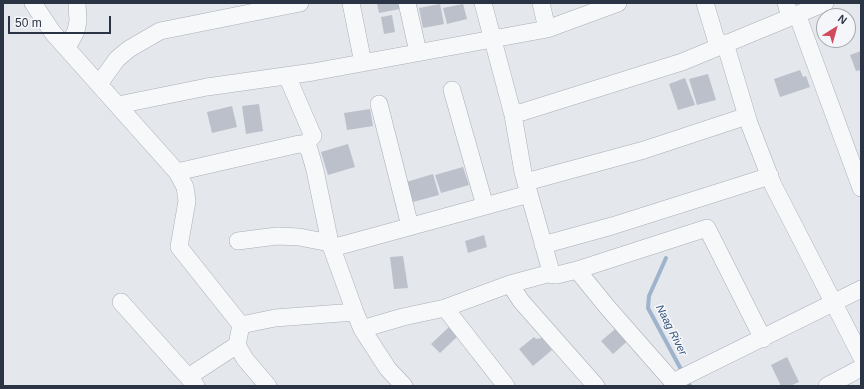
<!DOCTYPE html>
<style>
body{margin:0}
#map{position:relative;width:864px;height:389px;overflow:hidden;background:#e4e7ec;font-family:Arial,sans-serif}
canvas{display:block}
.frame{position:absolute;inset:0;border:4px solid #2b3445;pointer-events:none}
.north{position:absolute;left:816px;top:8px;width:40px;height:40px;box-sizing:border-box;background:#f4f6f9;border:1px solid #a4a8b1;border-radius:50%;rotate:37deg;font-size:11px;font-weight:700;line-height:16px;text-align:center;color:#2b3445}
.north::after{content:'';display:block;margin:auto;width:14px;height:18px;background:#d1495b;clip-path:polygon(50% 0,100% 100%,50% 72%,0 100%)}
.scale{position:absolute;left:8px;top:16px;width:103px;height:18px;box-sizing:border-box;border:2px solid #2b3445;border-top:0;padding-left:5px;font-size:12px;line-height:14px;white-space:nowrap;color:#2b3445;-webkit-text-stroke:3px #f4f6f9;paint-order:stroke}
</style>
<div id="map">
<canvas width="864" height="389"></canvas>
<div class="frame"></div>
<div class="north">N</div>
<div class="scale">50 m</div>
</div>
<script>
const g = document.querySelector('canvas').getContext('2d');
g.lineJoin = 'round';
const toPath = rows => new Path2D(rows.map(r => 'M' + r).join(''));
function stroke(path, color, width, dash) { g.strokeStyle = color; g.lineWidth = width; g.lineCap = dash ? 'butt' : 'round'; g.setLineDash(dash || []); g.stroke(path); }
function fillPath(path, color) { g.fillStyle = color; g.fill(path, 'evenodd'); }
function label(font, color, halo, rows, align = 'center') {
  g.font = font + ' Arial,sans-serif'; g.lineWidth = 3.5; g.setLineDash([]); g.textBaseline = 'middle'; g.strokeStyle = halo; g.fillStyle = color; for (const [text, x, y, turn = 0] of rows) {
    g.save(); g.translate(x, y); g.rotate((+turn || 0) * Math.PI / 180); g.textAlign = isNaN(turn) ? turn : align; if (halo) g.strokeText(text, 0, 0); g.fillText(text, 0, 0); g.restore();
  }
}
const stream = toPath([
 [666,258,649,296,648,308,683,373],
 [686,379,690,386]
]);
const building = toPath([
 [377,3,399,3,400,9,379,13],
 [440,4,444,24,423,28,419,8],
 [463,4,467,19,447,24,443,8],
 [392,15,395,32,384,34,381,17],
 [861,51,861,70,856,71,850,55],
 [800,70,803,77,806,76,810,87,780,97,774,79],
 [708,74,716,100,697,105,689,79],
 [685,78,695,105,678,110,669,84],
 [259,104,263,131,246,134,242,106],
 [232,106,237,127,212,133,207,112],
 [370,109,373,126,347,130,344,113],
 [348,144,355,167,328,175,321,152],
 [463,167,469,185,441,193,435,175],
 [433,174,439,195,409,203,403,183],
 [484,235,487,247,468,253,465,241],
 [403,256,408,288,394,289,390,257],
 [620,325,631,338,613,354,601,341],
 [449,327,458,336,440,353,431,344],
 [534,337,536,339,542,338,552,350,533,366,519,349],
 [787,357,799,382,790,386,781,386,771,365]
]);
const minor = toPath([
 [33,3,53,33,177,172,185,187,187,201,179,247,241,325],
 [351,3,363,63],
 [407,3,418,52],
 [483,3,513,115,523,172,550,268,547,274,510,284,521,301,596,386],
 [541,3,547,29],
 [705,3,718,46],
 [786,3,790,17],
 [797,14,861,188],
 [725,43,749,123,773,185,861,356],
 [67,48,76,31,78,21,77,3],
 [287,76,313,136,304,145],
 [99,84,117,59,129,49,160,31,300,3],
 [452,90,485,206],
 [379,104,410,226],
 [118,105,207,87,313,72,547,29,618,3],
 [513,115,682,62,825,3],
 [177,172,299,144,304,145,309,149,315,170,330,243,355,312,362,329,388,369,404,386],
 [526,182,644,150,747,116],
 [238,241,277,236,299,237,330,243],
 [543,245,612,226,770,176],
 [332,248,529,194],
 [577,270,608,308,673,382,861,289],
 [547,274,557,275,577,270,707,228,763,339],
 [121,302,196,386],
 [445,308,506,386],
 [362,329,403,317,445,308,510,284],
 [237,345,245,359,268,386],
 [188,377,237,345,241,325,275,318,355,312],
 [827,386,861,368]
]);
const waterNames = [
 ["Naag River",671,330,63]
];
stroke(stream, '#9fb4cc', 4);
fillPath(building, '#bbc0ca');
stroke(minor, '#a9aeb7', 18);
stroke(minor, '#f7f8fa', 17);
label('italic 11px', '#34527a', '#f4f6f9', waterNames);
</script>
